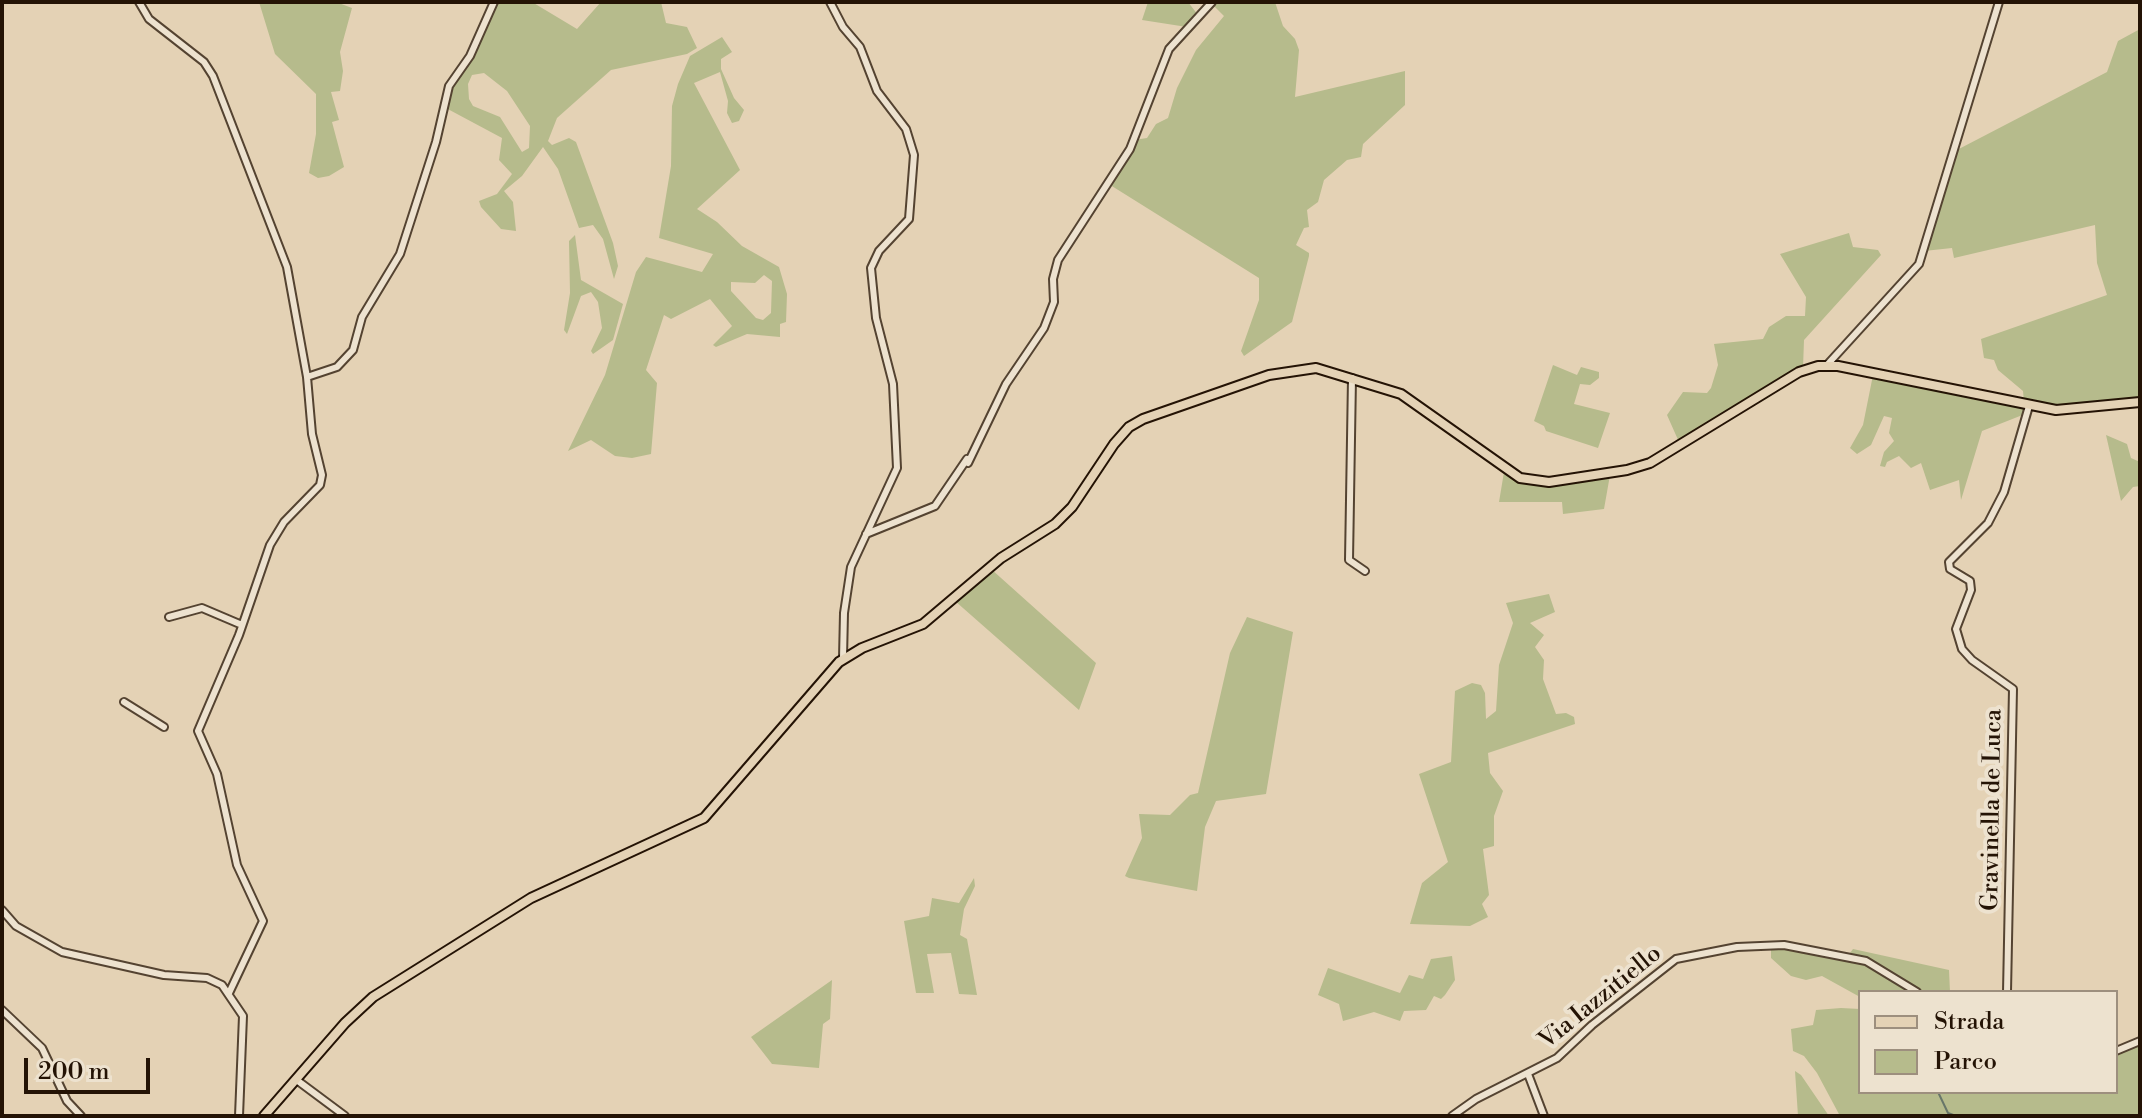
<!DOCTYPE html>
<style>
body{margin:0}
#map{position:relative;width:2142px;height:1118px;overflow:hidden;background:#e4d2b5;font-family:"Libre Bodoni",serif}
canvas{display:block}
.frame{position:absolute;inset:0;border:4px solid #241305;pointer-events:none}
.legend{position:absolute;left:1858px;top:990px;width:260px;height:104px;box-sizing:border-box;background:#ede2cf;border:2px solid #9d8f7e;margin:0;padding:10px 14px;list-style:none;font-size:24px;color:#241305}
.legend li{display:flex;align-items:center;gap:16px;height:40px}
.legend b{width:40px;border:2px solid #9d8f7e}
.scale{position:absolute;left:24px;top:1058px;width:126px;height:36px;box-sizing:border-box;border:4px solid #241305;border-top:0;padding-left:10px;font-size:24px;line-height:28px;white-space:nowrap;color:#241305;-webkit-text-stroke:6px #ede2cf;paint-order:stroke}
</style>
<div id="map">
<canvas width="2142" height="1118"></canvas>
<div class="frame"></div>
<ul class="legend">
<li><b style="height:10px;background:#e4d2b5"></b>Strada</li>
<li><b style="height:22px;background:#b6bb8c"></b>Parco</li>
</ul>
<div class="scale">200 m</div>
</div>
<script>
const g = document.querySelector('canvas').getContext('2d');
g.lineJoin = 'round';
function fillPath(path, color) { g.fillStyle = color; g.fill(path, 'evenodd'); }
const toPath = rows => new Path2D(rows.map(r => 'M' + r).join(''));
function stroke(path, color, width, dash) { g.strokeStyle = color; g.lineWidth = width; g.lineCap = dash ? 'butt' : 'round'; g.setLineDash(dash || []); g.stroke(path); }
function label(font, color, halo, rows, align = 'center') {
  g.font = font + ' "Libre Bodoni",serif'; g.lineWidth = 8; g.setLineDash([]); g.textBaseline = 'middle'; g.strokeStyle = halo; g.fillStyle = color; for (const [text, x, y, turn = 0] of rows) {
    g.save(); g.translate(x, y); g.rotate((+turn || 0) * Math.PI / 180); g.textAlign = isNaN(turn) ? turn : align; if (halo) g.strokeText(text, 0, 0); g.fillText(text, 0, 0); g.restore();
  }
}
const green = toPath([
 [259,2,336,2,352,8,340,52,343,71,340,91,331,92,339,120,332,122,344,167,329,176,318,178,309,173,316,134,316,94,275,54],
 [495,2,532,2,577,29,601,2,661,2,666,23,687,27,697,48,687,54,611,70,557,118,548,141,552,145,569,138,576,142,613,243,618,266,614,279,603,239,593,225,579,228,558,169,543,147,522,176,504,191,513,202,516,231,501,229,481,207,479,201,497,194,512,174,499,160,502,138,444,107,452,83,464,68],
 [484,73,507,91,530,126,529,148,522,152,500,117,473,106,469,99,468,84,472,75],
 [1148,2,1188,2,1198,15,1187,27,1142,20],
 [1210,2,1275,2,1283,26,1295,39,1299,50,1295,97,1405,71,1405,105,1363,144,1361,157,1347,160,1324,180,1318,202,1307,210,1309,227,1304,228,1296,245,1309,253,1309,256,1292,322,1244,356,1241,351,1259,300,1259,278,1107,183,1134,140,1147,138,1156,124,1168,118,1177,88,1196,50,1224,16],
 [2140,29,2140,400,2063,409,2024,402,2023,391,1998,370,1994,360,1984,358,1981,339,2107,295,2097,263,2095,225,1954,258,1952,248,1924,251,1955,151,2107,72,2118,41],
 [722,37,732,52,721,59,721,69,734,98,744,110,739,121,732,123,727,113,728,101,720,72,694,83,740,170,697,209,717,222,742,246,779,267,787,294,786,322,780,324,780,337,747,334,716,347,713,345,732,326,710,299,671,319,664,315,646,370,657,383,651,454,632,458,615,456,591,440,568,451,605,375,636,272,646,257,702,272,713,254,659,238,671,166,672,106,678,84,690,56],
 [764,275,772,281,771,313,763,320,756,318,731,291,731,282,755,283],
 [1849,233,1853,247,1878,250,1881,255,1804,340,1803,368,1679,442,1667,415,1683,392,1707,393,1711,388,1718,365,1714,344,1763,339,1769,327,1786,316,1805,316,1806,297,1780,254],
 [575,235,581,280,623,304,613,340,593,354,591,351,602,328,598,302,591,292,581,296,567,334,564,330,570,293,569,241],
 [1553,365,1577,375,1581,367,1599,372,1599,378,1590,385,1580,384,1574,404,1610,413,1598,448,1546,431,1544,426,1534,421],
 [1873,375,2027,408,2025,414,1982,431,1961,500,1959,480,1930,490,1921,463,1911,468,1899,456,1887,462,1885,467,1880,466,1884,452,1894,441,1889,433,1892,418,1884,416,1871,445,1857,454,1850,448,1863,425],
 [2106,435,2127,444,2131,458,2140,462,2140,486,2133,487,2121,501],
 [1504,472,1523,482,1544,485,1610,475,1604,509,1563,514,1562,502,1499,502],
 [991,569,1096,663,1079,710,955,601],
 [1549,594,1555,612,1530,623,1544,635,1535,647,1544,660,1543,679,1556,714,1566,713,1574,717,1575,724,1488,753,1490,773,1503,791,1494,816,1494,846,1483,849,1489,895,1482,904,1488,917,1470,926,1410,924,1422,883,1448,862,1419,774,1451,762,1455,691,1472,683,1481,685,1485,693,1486,719,1496,711,1499,665,1513,623,1506,603],
 [1247,617,1293,632,1266,794,1216,801,1205,827,1197,891,1129,878,1125,876,1142,838,1139,814,1170,815,1190,795,1198,793,1230,653],
 [974,878,975,886,964,909,960,935,967,939,977,995,959,994,951,953,927,954,934,993,916,993,904,921,929,916,932,898,959,903],
 [1771,947,1864,962,1914,992,1860,992,1860,997,1822,976,1806,980,1791,976,1771,958],
 [1853,949,1949,970,1950,992,1918,992,1873,963,1847,957],
 [1452,956,1455,980,1445,995,1441,999,1434,996,1426,1010,1404,1011,1400,1021,1374,1012,1343,1021,1339,1004,1318,995,1328,968,1400,993,1409,975,1423,979,1431,959],
 [832,980,830,1019,823,1024,819,1068,772,1064,751,1037],
 [1841,1008,1860,1009,1860,1092,2116,1092,2116,1053,2140,1043,2140,1116,1840,1116,1817,1073,1804,1056,1793,1051,1791,1029,1813,1025,1816,1010],
 [1795,1071,1801,1075,1829,1116,1798,1116]
]);
const stream = toPath([
 [2139,1066,2140,1066],
 [1938,1092,1948,1113,1956,1116]
]);
const minor = toPath([
 [139,2,149,19,204,62,213,76,287,267,307,377],
 [830,2,843,27,860,47,877,91,906,129,914,155,909,219,879,251,871,268,876,318,893,384,897,468,851,567,844,613,843,658],
 [1827,365,1919,264,1999,2],
 [1352,378,1349,560,1365,571],
 [968,463,1006,384,1044,328,1054,302,1053,279,1058,260,1130,149,1169,49,1212,2],
 [866,534,935,506,967,459],
 [169,617,202,608,242,625],
 [124,702,164,727],
 [2,910,16,926,62,952,164,975,207,978,222,985,243,1016,239,1116],
 [2007,992,2013,689,1972,660,1962,649,1956,629,1971,590,1970,581,1950,569,1949,562,1988,523,2004,492,2029,406],
 [229,993,263,921,237,865,217,774,198,731,239,635,270,545,284,522,320,485,322,475,312,434,307,377,337,367,353,350,362,317,400,254,436,142,449,86,470,56,494,2],
 [2,1010,42,1048,67,1101,81,1116],
 [2116,1051,2140,1041],
 [1528,1074,1544,1116],
 [298,1081,345,1116],
 [1452,1116,1476,1099,1557,1058,1592,1025,1676,959,1737,947,1784,945,1866,961,1917,992]
]);
const major = toPath([
 [264,1116,345,1023,373,997,531,898,704,818,839,662,862,648,923,624,1001,558,1055,524,1072,507,1114,444,1129,427,1143,419,1269,375,1316,368,1401,394,1520,478,1549,482,1627,470,1650,463,1799,372,1818,366,1838,366,2056,410,2140,402]
]);
const streetNames = [
 ["Gravinella de Luca",1993,810,-89],
 ["Via Iazzitiello",1601,998,-39]
];
fillPath(green, '#b6bb8c');
stroke(stream, '#687669', 2);
stroke(minor, '#544331', 10);
stroke(major, '#241305', 12);
stroke(minor, '#ede2cf', 6);
stroke(major, '#e4d2b5', 8);
label('24px', '#241305', '#ede2cf', streetNames);
</script>
